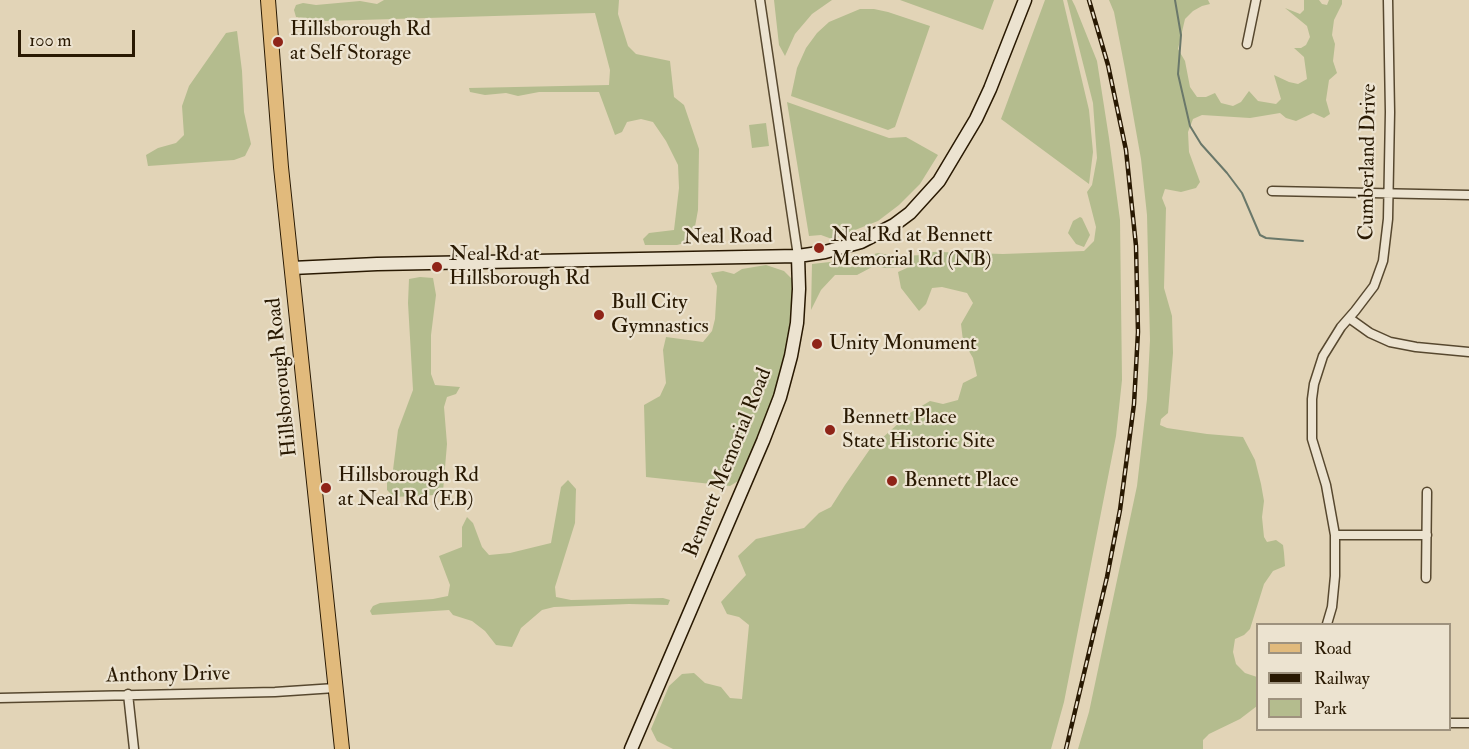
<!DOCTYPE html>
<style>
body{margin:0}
#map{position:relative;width:1469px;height:749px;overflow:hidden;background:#e2d4b7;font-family:"IM FELL Double Pica",serif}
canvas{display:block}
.legend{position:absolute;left:1256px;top:623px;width:195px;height:108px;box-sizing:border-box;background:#ece3d0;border:2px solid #9e927e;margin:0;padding:8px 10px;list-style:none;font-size:18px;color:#291902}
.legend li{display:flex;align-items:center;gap:12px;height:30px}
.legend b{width:30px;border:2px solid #9e927e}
.scale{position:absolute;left:18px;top:30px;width:117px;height:27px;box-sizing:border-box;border:3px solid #291902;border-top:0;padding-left:8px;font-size:18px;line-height:21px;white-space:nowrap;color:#291902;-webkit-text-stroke:4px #ece3d0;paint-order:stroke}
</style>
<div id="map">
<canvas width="1469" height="749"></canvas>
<ul class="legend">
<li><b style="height:8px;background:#e1ba7c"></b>Road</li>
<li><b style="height:8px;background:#291902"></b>Railway</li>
<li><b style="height:16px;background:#b4bc8e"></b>Park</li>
</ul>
<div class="scale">100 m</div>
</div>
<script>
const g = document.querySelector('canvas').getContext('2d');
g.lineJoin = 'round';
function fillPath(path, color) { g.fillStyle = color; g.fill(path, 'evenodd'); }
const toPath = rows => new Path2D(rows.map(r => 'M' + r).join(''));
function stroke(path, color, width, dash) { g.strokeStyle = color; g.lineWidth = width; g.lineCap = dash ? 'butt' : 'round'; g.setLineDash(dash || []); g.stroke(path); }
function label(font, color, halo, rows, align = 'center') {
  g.font = font + ' "IM FELL Double Pica",serif'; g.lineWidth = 4.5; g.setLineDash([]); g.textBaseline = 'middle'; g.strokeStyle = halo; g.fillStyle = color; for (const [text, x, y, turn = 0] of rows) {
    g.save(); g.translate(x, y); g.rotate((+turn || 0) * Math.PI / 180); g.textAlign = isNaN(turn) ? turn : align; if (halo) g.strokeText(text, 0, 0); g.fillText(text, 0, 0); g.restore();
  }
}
const green = toPath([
 [384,0,619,0,618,14,628,46,636,54,670,61,674,97,684,105,699,149,698,210,694,232,688,242,677,245,645,245,643,239,649,233,674,230,679,188,678,165,666,141,653,122,641,119,627,122,622,132,615,135,599,92,539,92,518,96,506,93,485,95,470,92,469,88,609,85,610,70,595,13,326,21,296,17,294,10,296,5,303,3,316,5,360,1,377,4],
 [774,0,832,0,812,14,795,34,785,56,779,45],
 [900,0,994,0,983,30],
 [1045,0,1063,0,1089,110,1093,152,1089,184,1001,119],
 [1067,0,1072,0,1075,6,1097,61,1109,138,1120,220,1122,380,1116,436,1064,702,1051,749,673,749,657,741,651,729,669,686,682,674,694,673,705,683,721,687,730,698,742,699,749,625,739,617,727,614,721,602,746,575,738,556,756,539,804,528,819,513,831,507,845,485,870,449,910,413,930,401,943,404,958,400,963,383,977,376,973,358,963,341,961,324,973,303,967,293,942,287,932,288,926,304,919,311,901,288,898,272,909,267,885,268,874,266,857,275,835,275,821,290,811,310,812,264,856,259,878,253,897,256,924,255,928,252,940,252,1003,254,1084,251,1094,241,1096,227,1087,192,1092,185,1097,158,1093,103],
 [1109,0,1208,0,1210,4,1202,6,1193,11,1185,19,1178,49,1185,61,1190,87,1197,97,1206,97,1215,93,1221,103,1233,106,1241,102,1249,91,1258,101,1276,104,1281,99,1274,75,1289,82,1298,84,1307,79,1304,57,1294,48,1301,48,1306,45,1310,37,1307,26,1285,8,1300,14,1304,10,1304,0,1319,0,1322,4,1327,5,1329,0,1342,0,1342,4,1334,20,1332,35,1335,44,1333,61,1337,73,1329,80,1326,100,1330,114,1324,118,1313,113,1296,121,1286,118,1280,113,1250,118,1202,115,1193,119,1188,132,1189,152,1200,182,1196,188,1181,192,1165,189,1162,198,1166,208,1164,288,1172,316,1173,353,1168,413,1161,419,1160,425,1167,428,1207,434,1243,437,1255,460,1261,484,1264,501,1262,517,1264,537,1267,542,1276,540,1283,545,1284,553,1285,566,1273,571,1264,584,1250,629,1244,635,1235,639,1233,652,1236,664,1245,673,1257,677,1257,706,1240,719,1209,734,1203,740,1203,749,1078,749,1089,712,1137,486,1147,399,1150,340,1147,215,1141,159,1125,69,1114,12],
 [860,9,874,9,888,12,930,26,895,127,888,130,791,96,797,68,806,48,817,33,829,22],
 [237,31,242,71,244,112,251,144,245,156,234,160,148,166,146,155,158,148,176,143,184,135,182,106,189,86,226,33],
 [787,102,889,138,906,137,938,155,920,184,899,205,878,221,832,239,821,235,809,236],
 [766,123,769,146,752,148,749,125],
 [1080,217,1082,218,1090,235,1084,247,1076,244,1068,233,1073,221],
 [766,265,784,271,794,281,793,341,774,403,751,462,738,481,730,486,646,477,644,405,660,396,666,383,663,350,666,337,703,342,712,331,715,319,717,286,711,273,723,271,734,274,742,269],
 [420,277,433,278,436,295,431,335,431,374,435,385,460,387,456,394,447,397,444,407,447,444,443,491,436,495,394,497,387,490,387,478,393,470,398,430,413,390,408,303,409,279],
 [568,480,576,489,575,523,555,587,556,597,571,600,663,598,670,600,668,605,629,604,554,607,542,610,521,628,512,647,496,645,485,631,472,621,453,615,449,610,372,615,370,611,373,606,380,603,433,599,448,596,450,585,439,556,462,547,462,527,467,517,473,523,482,547,489,555,510,553,551,543,561,487]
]);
const stream = toPath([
 [1175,0,1181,35,1178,74,1190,126,1201,144,1227,173,1242,193,1260,235,1266,238,1303,241]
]);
const street = toPath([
 [760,0,798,256],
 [1247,44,1256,0],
 [1272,191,1469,195],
 [1349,318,1370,333,1390,342,1416,347,1469,352],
 [1335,535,1427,535],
 [1426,578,1427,492],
 [1327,624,1332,607,1335,576,1335,535,1326,485,1312,439,1312,399,1314,384,1323,356,1341,327,1355,311,1374,286,1383,261,1388,219,1390,112,1388,0],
 [128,694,134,749],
 [0,698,275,692,335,688],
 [1450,723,1469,723]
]);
const secondary = toPath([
 [292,268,377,264,798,256,825,252,861,242,894,225,910,213,939,181,976,119,990,89,1025,0],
 [631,749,763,441,780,397,791,356,797,323,799,289,798,256]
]);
const primary = toPath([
 [268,0,281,167,342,749]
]);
const rail = toPath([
 [1066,749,1107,577,1120,510,1134,404,1138,332,1136,246,1126,150,1108,65,1089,0]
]);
const markers = [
 [278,42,6,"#8f2418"],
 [819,248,6,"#8f2418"],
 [437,267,6,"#8f2418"],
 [599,315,6,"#8f2418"],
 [817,344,6,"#8f2418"],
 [830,430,6,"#8f2418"],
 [892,481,6,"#8f2418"],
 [326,488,6,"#8f2418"]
];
const poiNames = [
 ["Hillsborough Rd",290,30],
 ["at Self Storage",290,54],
 ["Neal Rd at Bennett",831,236],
 ["Memorial Rd (NB)",831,260],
 ["Neal Rd at",449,255],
 ["Hillsborough Rd",449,279],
 ["Bull City",611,303],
 ["Gymnastics",611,327],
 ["Unity Monument",829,344],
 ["Bennett Place",842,418],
 ["State Historic Site",842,442],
 ["Hillsborough Rd",338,476],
 ["at Neal Rd (EB)",338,500],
 ["Bennett Place",904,481]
];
const streetNames = [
 ["Cumberland Drive",1369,162,-89],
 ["Neal Road",728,238,-1],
 ["Hillsborough Road",283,377,-96],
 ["Bennett Memorial Road",729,463,-68],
 ["Anthony Drive",168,676,-1]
];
fillPath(green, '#b4bc8e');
stroke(stream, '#6a786a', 2);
stroke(street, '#57482f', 11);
stroke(secondary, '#291902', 15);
stroke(primary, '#291902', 16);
stroke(street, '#ece3d0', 8);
stroke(secondary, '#ece3d0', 12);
stroke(primary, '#e1ba7c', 14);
stroke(rail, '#291902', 4.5);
stroke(rail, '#ece3d0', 2, [7]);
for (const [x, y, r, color] of markers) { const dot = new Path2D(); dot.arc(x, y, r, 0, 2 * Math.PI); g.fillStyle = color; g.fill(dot); stroke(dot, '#ece3d0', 2); }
label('21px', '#291902', '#ece3d0', poiNames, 'left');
label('21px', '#291902', '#ece3d0', streetNames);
</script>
